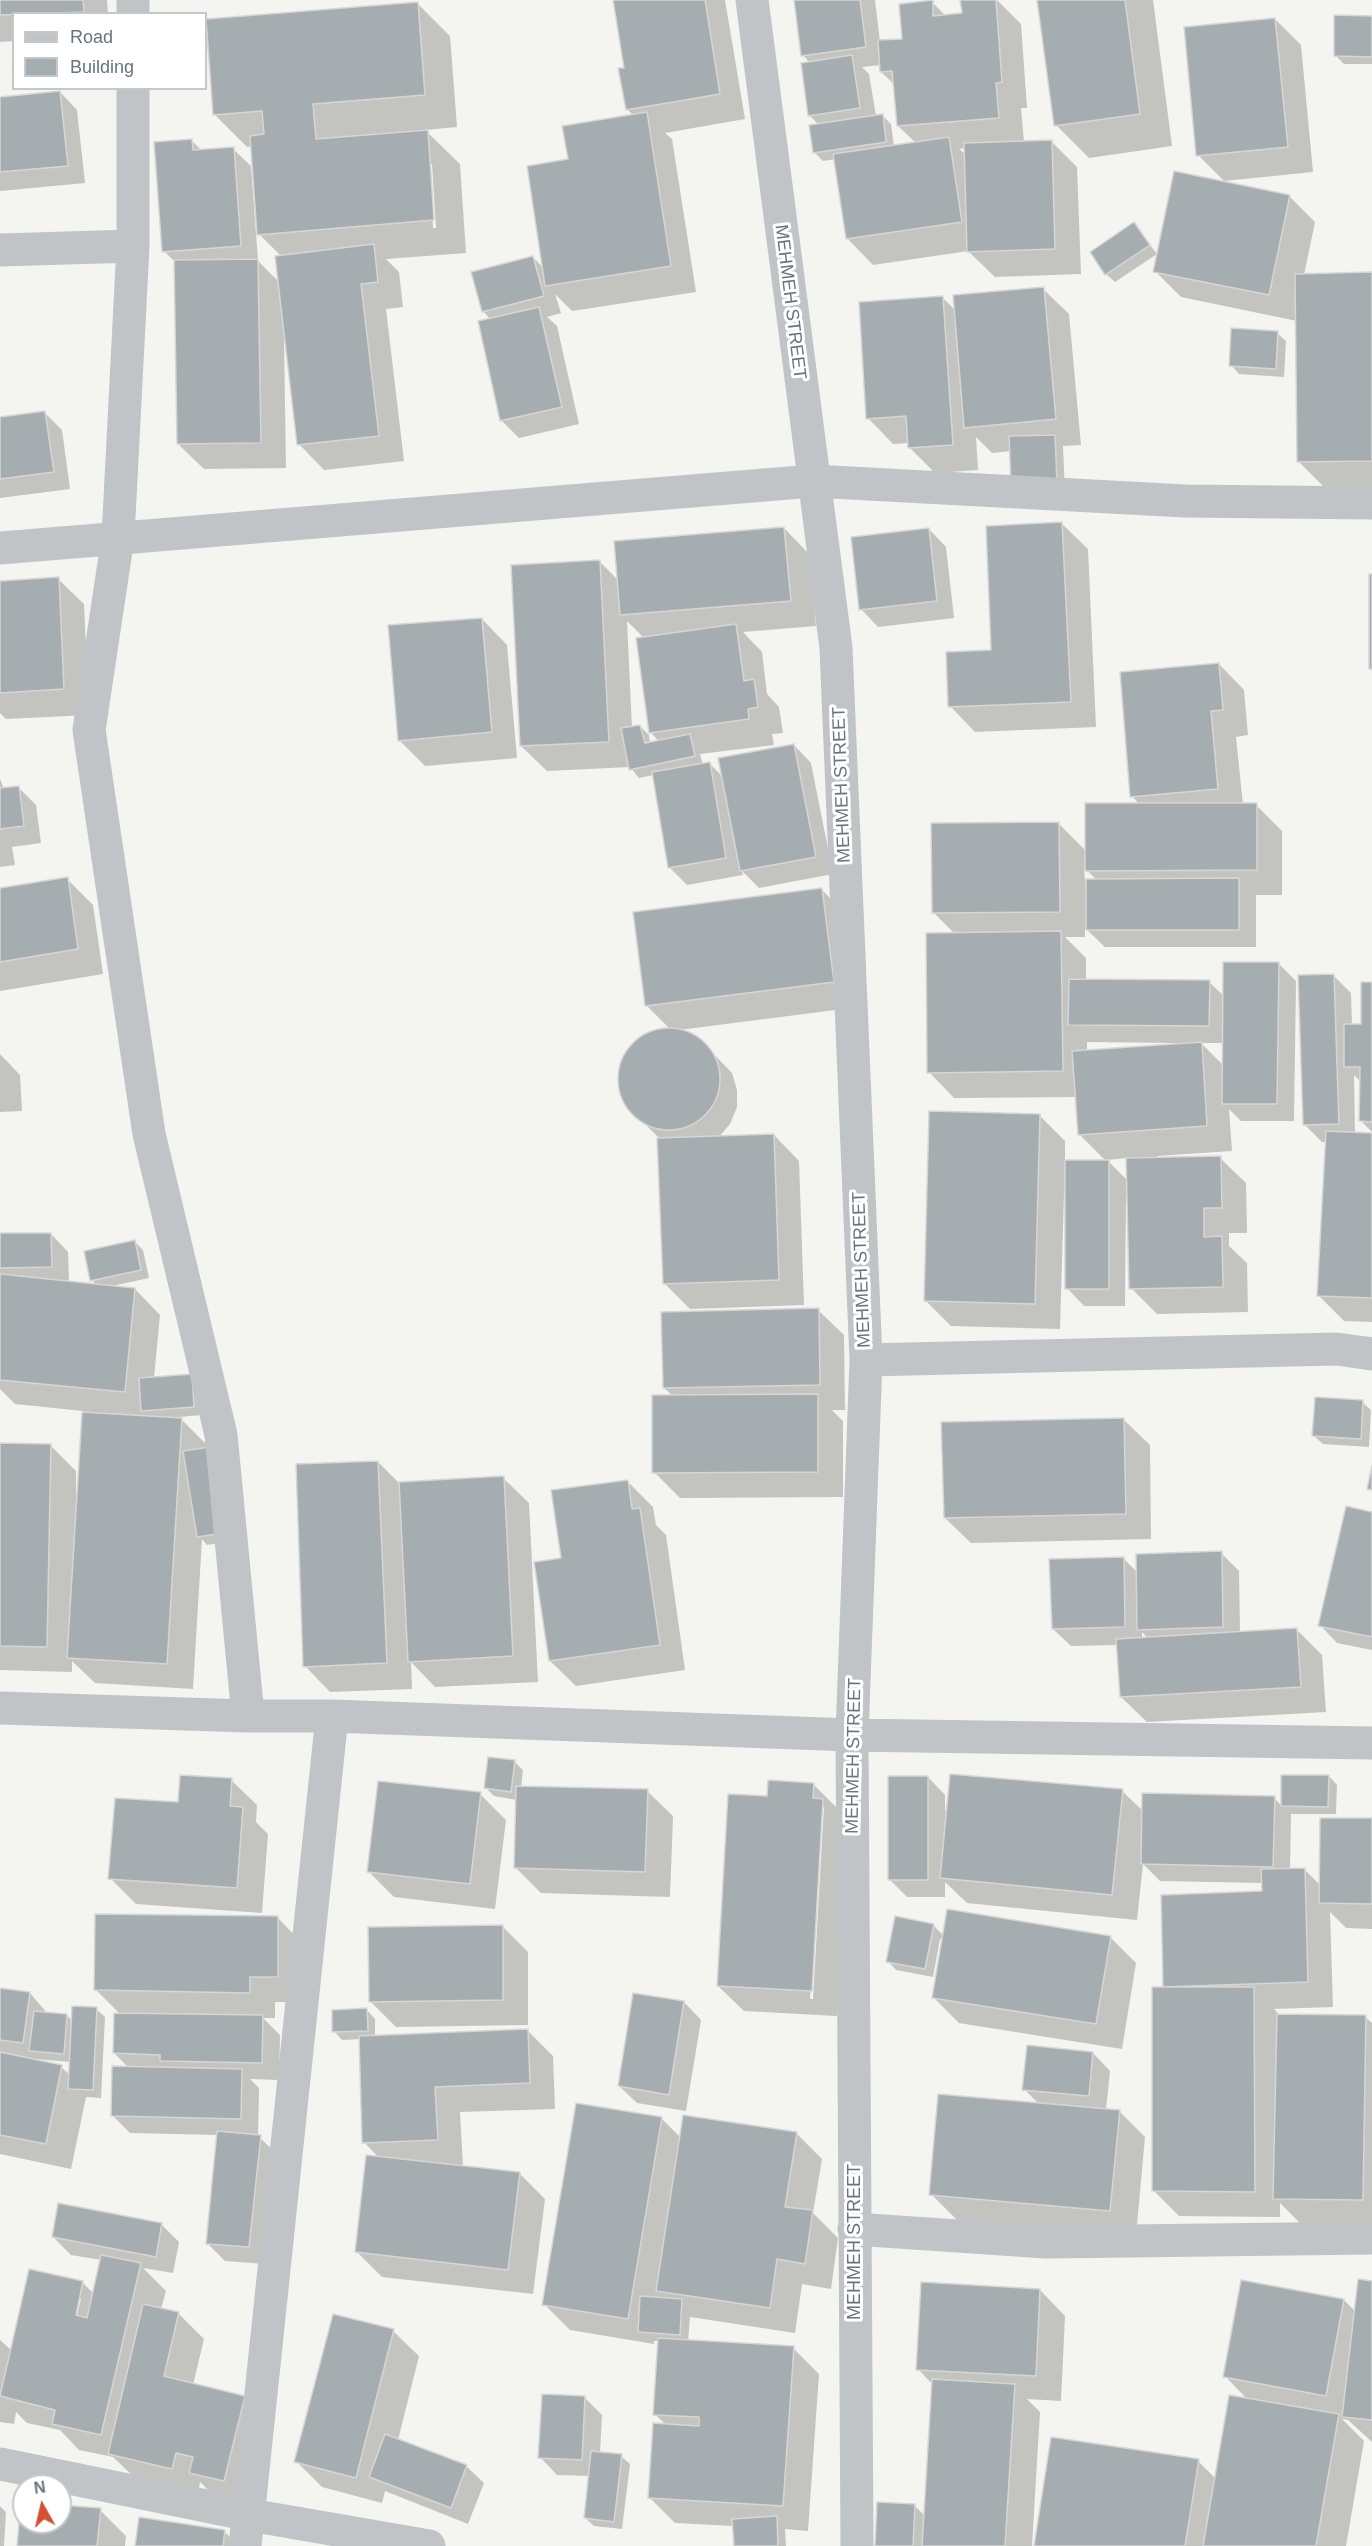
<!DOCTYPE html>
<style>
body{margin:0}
#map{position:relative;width:1372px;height:2546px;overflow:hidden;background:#f4f4f1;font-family:Arial,sans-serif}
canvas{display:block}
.legend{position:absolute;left:12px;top:12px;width:195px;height:78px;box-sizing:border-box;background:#fff;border:2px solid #c2c8cc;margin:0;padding:8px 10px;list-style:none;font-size:18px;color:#667580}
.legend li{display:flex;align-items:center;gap:12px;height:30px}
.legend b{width:30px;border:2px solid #c2c8cc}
.north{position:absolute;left:12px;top:2474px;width:60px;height:60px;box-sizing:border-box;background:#fff;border:2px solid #c2c8cc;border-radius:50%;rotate:352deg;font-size:16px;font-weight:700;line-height:24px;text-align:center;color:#667580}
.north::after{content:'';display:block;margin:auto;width:21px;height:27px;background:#d55030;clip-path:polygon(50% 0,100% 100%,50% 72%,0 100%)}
</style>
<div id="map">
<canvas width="1372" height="2546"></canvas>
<ul class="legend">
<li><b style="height:8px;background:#c0c4c7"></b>Road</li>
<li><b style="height:16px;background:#a6adb1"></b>Building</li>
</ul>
<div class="north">N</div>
</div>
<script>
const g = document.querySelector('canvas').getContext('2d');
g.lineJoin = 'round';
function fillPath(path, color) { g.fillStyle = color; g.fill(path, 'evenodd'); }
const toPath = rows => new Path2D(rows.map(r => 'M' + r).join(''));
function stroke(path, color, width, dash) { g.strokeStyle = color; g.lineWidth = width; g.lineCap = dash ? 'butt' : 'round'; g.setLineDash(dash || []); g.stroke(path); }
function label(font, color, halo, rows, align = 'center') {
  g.font = font + ' Arial,sans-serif'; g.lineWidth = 6; g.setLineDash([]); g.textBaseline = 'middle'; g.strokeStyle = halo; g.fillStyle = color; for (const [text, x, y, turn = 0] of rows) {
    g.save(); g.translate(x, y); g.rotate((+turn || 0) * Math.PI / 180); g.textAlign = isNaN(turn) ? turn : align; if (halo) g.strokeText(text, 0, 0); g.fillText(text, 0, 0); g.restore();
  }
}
const shadow = toPath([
 [0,0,107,0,108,14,14,14,14,41,0,42],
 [615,0,725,0,745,119,665,133,672,139,696,292,572,311,555,294,561,313,547,317,557,326,579,424,519,438,501,420,491,320,483,311,533,257,544,269,570,161,634,116,627,109,626,69],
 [796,0,875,0,880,42,904,40,932,2,946,16,963,15,962,0,997,0,1021,24,1027,108,1021,108,1024,142,1051,141,1077,167,1081,274,995,277,968,251,873,265,848,239,836,159,823,161,815,153,819,125,810,116,810,63,803,55],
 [881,65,881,72,895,85,898,126,916,143,894,146,891,124,882,115,876,116,869,74,862,67],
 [965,148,966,155,959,149],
 [1038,0,1153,0,1172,146,1089,158,1056,125],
 [417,3,450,36,457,127,425,130,460,164,466,253,386,259,399,272,403,307,386,309,404,461,324,470,299,444,286,339,284,339,286,468,204,469,178,444,176,263,164,251,192,141,202,151,233,149,251,166,258,261,280,283,282,257,259,234,253,146,247,147,214,114],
 [429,164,432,164,436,228,433,228],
 [1372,17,1372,64,1344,64,1335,55],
 [1275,19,1301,45,1313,172,1224,181,1198,155],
 [60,92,77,110,85,183,0,191,0,98],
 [1289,196,1315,222,1304,275,1372,274,1372,487,1324,487,1299,462,1297,321,1181,297,1155,271],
 [1134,224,1157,254,1115,282,1106,274],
 [1043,289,1069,314,1081,445,1063,446,1065,492,1011,451,992,453,976,437,978,470,935,473,909,447,909,443,893,444,868,418,942,297,956,311],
 [1277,333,1286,341,1284,377,1239,374,1231,365],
 [45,413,62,430,70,489,0,498,0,419],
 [1062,524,1088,549,1096,727,975,732,950,706,993,651],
 [784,528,809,554,816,626,743,632,762,652,767,694,779,707,783,733,772,734,774,745,700,754,703,765,709,763,724,778,794,745,811,763,833,874,759,888,742,871,743,875,687,885,670,868,654,775,639,778,630,767,547,771,521,746,600,562,618,580],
 [627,621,645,639,650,732,660,742,650,744,649,735,640,726,632,728],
 [929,529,946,547,954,618,878,627,861,609],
 [58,579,84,604,89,715,6,719,0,713,0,582],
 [482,619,507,645,517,758,425,766,399,740],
 [1219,664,1244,690,1248,735,1236,737,1243,805,1256,805,1282,831,1282,895,1256,895,1256,947,1105,947,1085,928,1085,937,1065,937,1086,958,1086,981,1209,982,1225,997,1278,963,1296,981,1294,1121,1241,1121,1229,1109,1232,1151,1157,1156,1157,1159,1220,1158,1246,1183,1247,1233,1229,1233,1229,1246,1247,1263,1248,1312,1157,1314,1131,1288,1129,1191,1126,1191,1125,1306,1084,1306,1067,1288,1067,1194,1064,1194,1060,1329,951,1326,925,1300,1039,1115,1065,1141,1065,1161,1106,1161,1079,1134,1077,1097,954,1098,929,1072,955,934,933,912,1058,823,1087,852,1140,805,1132,796],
 [1084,868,1097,880,1085,881],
 [1087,1042,1175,1043,1175,1045,1087,1051],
 [1201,1043,1224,1043,1224,1066],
 [1128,1158,1128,1181,1107,1160],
 [0,779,4,789,18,787,36,805,41,843,12,847,15,865,0,867],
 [67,879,93,905,103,974,0,991,0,890],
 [821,889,847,915,859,1007,679,1030,702,1042,732,1073,737,1090,737,1107,730,1124,719,1137,774,1135,799,1161,804,1305,690,1309,664,1283,659,1138,625,1104,620,1088,620,1070,626,1055,637,1041,652,1032,671,1030,647,1006],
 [1334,976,1351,993,1352,1026,1362,1026,1372,983,1372,1132,1361,1121,1361,1082,1354,1075,1355,1134,1372,1134,1372,1322,1344,1321,1318,1295,1327,1142,1322,1142,1304,1124],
 [0,1054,20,1075,22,1111,0,1112],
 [51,1234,68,1252,69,1283,97,1286,92,1280,134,1241,143,1250,149,1278,112,1286,135,1289,160,1315,154,1378,191,1375,202,1415,179,1417,207,1445,231,1541,207,1545,202,1539,193,1689,95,1683,72,1661,72,1672,0,1670,0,1444,50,1445,76,1471,76,1498,78,1498,83,1411,15,1404,0,1389,0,1235],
 [818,1310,844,1335,845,1410,832,1410,843,1421,843,1497,680,1498,654,1472,673,1396,664,1388],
 [1362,1402,1371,1410,1369,1447,1323,1444,1314,1436],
 [1124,1420,1150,1445,1151,1539,971,1543,945,1518],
 [378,1462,399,1483,503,1478,529,1503,538,1682,435,1687,411,1662,412,1689,330,1692,305,1666],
 [627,1481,653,1507,656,1525,666,1535,685,1670,576,1686,550,1661,562,1559],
 [1372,1513,1372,1650,1337,1643,1320,1625],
 [1221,1553,1239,1571,1240,1633,1296,1629,1322,1655,1326,1712,1147,1722,1121,1697,1118,1645,1071,1646,1053,1629,1123,1558,1138,1573],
 [1142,1632,1148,1638,1142,1639],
 [514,1761,523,1770,521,1788,647,1791,673,1816,670,1897,541,1893,515,1867,517,1800,494,1796,486,1788],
 [1329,1776,1337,1785,1336,1814,1291,1814,1290,1870,1304,1869,1321,1886,1372,1820,1372,1929,1346,1928,1330,1912,1333,2007,1274,2009,1279,2014,1365,2017,1372,2023,1372,2225,1301,2224,1280,2203,1280,2217,1179,2216,1154,2191,1165,1989,1162,1896,1263,1893,1263,1883,1160,1881,1143,1864,1137,1920,967,1903,945,1882,945,1897,907,1897,889,1879,928,1777,945,1795,945,1810,1122,1791,1144,1812,1274,1798,1282,1806],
 [231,1780,257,1805,256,1822,268,1834,262,1913,136,1904,110,1878,180,1804],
 [813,1784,839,1810,848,1826,837,2016,744,2011,718,1986,769,1798],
 [821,1807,824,1807,813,1999,810,1999],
 [480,1794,506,1820,495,1909,394,1897,368,1871],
 [278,1918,303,1944,303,2002,275,2002,275,2018,263,2018,280,2035,279,2080,250,2079,259,2088,258,2136,277,2154,266,2264,225,2261,207,2243,218,2135,130,2133,112,2115,129,2068,114,2053,120,2014,95,1989],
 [933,1925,944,1936,1110,1937,1136,1963,1122,2049,959,2023,933,1997,943,1939,940,1939,933,1977,896,1970,888,1961],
 [502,1926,528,1952,528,2025,396,2027,370,2001],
 [0,1989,30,1993,47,2013,67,2015,73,2022,96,2009,105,2017,101,2098,86,2097,71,2169,0,2154],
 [35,2059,71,2062,70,2075,61,2067],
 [684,2002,701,2020,686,2111,637,2103,619,2086],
 [367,2010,375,2019,375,2037,528,2031,553,2056,555,2109,460,2112,463,2167,519,2173,545,2199,533,2294,382,2277,356,2251,379,2158,364,2142,361,2039,342,2040,334,2031],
 [1093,2053,1110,2071,1106,2110,1119,2111,1145,2137,1136,2236,957,2220,931,2194,1039,2104,1024,2089],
 [661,2118,681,2138,796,2133,822,2159,813,2213,838,2238,831,2289,802,2284,795,2333,690,2317,688,2342,793,2348,819,2374,808,2531,785,2529,786,2546,736,2546,734,2526,675,2523,649,2497,666,2425,655,2414,659,2341,654,2341,654,2344,570,2330,544,2304],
 [161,2224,179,2242,173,2273,143,2268,166,2291,161,2309,178,2313,204,2339,193,2385,244,2397,250,2506,216,2498,200,2482,198,2494,136,2479,113,2457,79,2450,60,2430,27,2423,16,2412,14,2424,0,2422,0,2340,12,2351,82,2282,94,2294,102,2260,71,2255,53,2237],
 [78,2299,81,2299,75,2323,73,2322],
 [1372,2282,1372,2442,1348,2420,1342,2419,1364,2441,1346,2546,1036,2546,1198,2461,1216,2479,1248,2400,1225,2376,1344,2300,1356,2312],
 [1040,2290,1065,2316,1061,2401,1027,2399,1040,2412,1032,2546,876,2546,914,2505,926,2517,933,2385,918,2369],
 [393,2331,419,2356,398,2440,466,2466,484,2483,468,2524,385,2491,382,2503,322,2487,296,2461],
 [585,2398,602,2415,600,2453,621,2456,630,2464,622,2529,594,2526,585,2518,590,2476,557,2475,540,2457],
 [24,2503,24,2522,60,2522,60,2506,100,2510,126,2536,125,2546,18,2546],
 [0,2506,6,2512,4,2546,0,2546],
 [224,2531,239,2546,136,2546]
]);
const building = toPath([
 [0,0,83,0,84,12,0,15,0,0],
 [613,0,705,0,720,94,626,110,618,68,624,68,613,0],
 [794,0,860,0,866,47,801,56,794,0],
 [933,0,933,16,962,13,960,0,996,0,1002,82,996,83,999,118,897,126,892,71,880,72,878,40,902,39,899,4,933,0],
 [1037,0,1125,0,1140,114,1054,126,1037,0],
 [418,2,425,95,313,104,316,139,428,130,434,220,257,235,250,136,264,134,262,111,213,115,206,19,418,2],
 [1334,15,1372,16,1372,57,1334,56,1334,15],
 [1275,18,1288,147,1196,156,1184,27,1275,18],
 [852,55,860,108,808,116,801,63,852,55],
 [60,91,68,166,0,172,0,97,60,91],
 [647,112,671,266,545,286,527,166,568,159,562,126,647,112],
 [883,114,886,142,813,153,809,125,883,114],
 [949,137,962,222,846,239,833,154,949,137],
 [192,139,193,150,234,147,241,246,162,252,154,142,192,139],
 [1052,140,1055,249,967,252,964,143,1052,140],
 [1174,171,1290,195,1269,295,1153,272,1174,171],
 [1134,222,1150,245,1105,275,1090,252,1134,222],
 [374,244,378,282,361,284,379,436,297,445,275,256,374,244],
 [533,256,544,296,482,312,471,272,533,256],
 [258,259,261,443,177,444,174,260,258,259],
 [1372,272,1372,461,1297,462,1295,274,1372,272],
 [1044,287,1056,419,964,428,953,295,1044,287],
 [943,296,953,445,908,448,906,416,866,419,859,302,943,296],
 [539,307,562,407,500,421,478,321,539,307],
 [1231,328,1278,331,1276,369,1229,366,1231,328],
 [45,411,54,472,0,479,0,417,45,411],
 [1055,435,1057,484,1011,486,1009,436,1055,435],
 [1062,522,1071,702,948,707,946,652,991,650,986,526,1062,522],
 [784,527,791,601,620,615,614,541,784,527],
 [929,528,937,601,859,610,851,537,929,528],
 [600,560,609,742,520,746,511,565,600,560],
 [1369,574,1372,574,1372,669,1369,669,1369,574],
 [59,577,64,689,0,693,0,581,59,577],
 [482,618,492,732,398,741,388,625,482,618],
 [736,624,744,681,754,679,758,707,748,709,749,719,649,733,636,638,736,624],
 [1219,663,1223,710,1211,711,1218,789,1130,797,1120,672,1219,663],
 [640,725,645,743,690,734,695,756,629,770,621,728,640,725],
 [794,744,816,857,740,871,718,758,794,744],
 [710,762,726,858,668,868,652,772,710,762],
 [19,786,24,826,0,829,0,788,19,786],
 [1085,803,1257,803,1257,870,1085,871,1085,803],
 [1059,822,1060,912,932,913,931,823,1059,822],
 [68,877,78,949,0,962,0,888,68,877],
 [1239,878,1239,930,1086,930,1086,879,1239,878],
 [822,888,834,982,645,1006,633,912,822,888],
 [1061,931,1063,1071,927,1073,926,933,1061,931],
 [1223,962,1279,962,1277,1104,1222,1104,1223,962],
 [1334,974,1339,1124,1303,1125,1298,975,1334,974],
 [1069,979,1210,980,1209,1026,1068,1025,1069,979],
 [1361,982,1372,982,1372,1122,1359,1121,1360,1067,1344,1067,1344,1024,1361,1024,1361,982],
 '618 1079a51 51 0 1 1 102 0a51 51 0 1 1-102 0Z',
 [1202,1042,1207,1126,1078,1135,1072,1051,1202,1042],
 [929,1111,1040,1114,1035,1304,924,1301,929,1111],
 [1326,1131,1372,1133,1372,1298,1317,1296,1326,1131],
 [774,1134,779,1280,663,1284,657,1138,774,1134],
 [1221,1156,1222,1208,1204,1208,1204,1237,1222,1236,1223,1287,1129,1289,1126,1158,1221,1156],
 [1065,1160,1109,1160,1109,1289,1065,1289,1065,1160],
 [0,1233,51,1233,52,1267,0,1268,0,1233],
 [135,1240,141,1270,90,1281,84,1251,135,1240],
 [0,1274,135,1288,125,1392,0,1380,0,1274],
 [819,1308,820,1385,663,1388,661,1312,819,1308],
 [192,1374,194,1407,141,1411,139,1378,192,1374],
 [818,1394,818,1472,652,1473,652,1395,818,1394],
 [1315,1397,1363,1400,1361,1439,1312,1436,1315,1397],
 [82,1412,182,1418,167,1664,67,1658,82,1412],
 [1124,1418,1126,1514,944,1518,941,1422,1124,1418],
 [0,1443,51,1444,47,1647,0,1646,0,1443],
 [210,1447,224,1533,197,1537,183,1451,210,1447],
 [378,1461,387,1663,303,1667,296,1464,378,1461],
 [1372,1465,1372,1490,1367,1489,1372,1465],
 [504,1476,513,1656,408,1662,399,1482,504,1476],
 [628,1480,632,1509,640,1508,660,1645,549,1661,534,1562,561,1558,551,1490,628,1480],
 [1346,1506,1372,1512,1372,1637,1318,1626,1346,1506],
 [1222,1551,1223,1627,1137,1630,1136,1554,1222,1551],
 [1124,1557,1125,1627,1052,1629,1049,1559,1124,1557],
 [1297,1628,1301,1687,1120,1697,1116,1639,1297,1628],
 [488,1757,515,1760,511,1792,484,1788,488,1757],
 [950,1774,1123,1789,1112,1895,940,1878,950,1774],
 [180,1775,232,1778,230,1806,243,1807,237,1888,108,1879,115,1798,178,1802,180,1775],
 [1281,1775,1329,1775,1328,1807,1281,1806,1281,1775],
 [888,1776,928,1776,928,1880,888,1880,888,1776],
 [768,1780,814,1783,813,1798,823,1799,812,1991,717,1986,728,1794,767,1796,768,1780],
 [378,1781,481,1792,470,1884,367,1872,378,1781],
 [516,1786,648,1789,645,1872,514,1868,516,1786],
 [1142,1793,1275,1796,1273,1867,1141,1864,1142,1793],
 [1320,1818,1372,1818,1372,1904,1319,1903,1320,1818],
 [1305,1868,1308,1982,1163,1987,1161,1895,1262,1891,1261,1869,1305,1868],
 [947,1909,1111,1936,1096,2024,932,1998,947,1909],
 [95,1914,278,1916,278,1977,250,1977,250,1993,94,1990,95,1914],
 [895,1916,934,1924,925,1969,886,1962,895,1916],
 [503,1925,503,2000,369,2002,368,1927,503,1925],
 [1152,1987,1254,1987,1255,2192,1152,2191,1152,1987],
 [0,1988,30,1992,23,2043,0,2040,0,1988],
 [633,1993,684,2001,669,2095,618,2086,633,1993],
 [72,2006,97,2007,93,2090,68,2089,72,2006],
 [367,2008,368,2031,332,2032,332,2010,367,2008],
 [34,2011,67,2014,64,2054,29,2051,34,2011],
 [114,2013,263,2015,262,2063,160,2061,160,2055,113,2053,114,2013],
 [1277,2014,1366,2015,1363,2200,1273,2199,1277,2014],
 [528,2029,530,2083,435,2087,438,2140,362,2143,359,2036,528,2029],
 [1027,2045,1093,2052,1089,2096,1022,2090,1027,2045],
 [0,2052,62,2065,46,2144,0,2135,0,2052],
 [112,2066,242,2069,241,2119,111,2116,112,2066],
 [938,2094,1120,2110,1110,2211,929,2195,938,2094],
 [576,2103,662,2117,628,2319,542,2305,576,2103],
 [683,2115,797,2132,785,2207,813,2210,805,2264,777,2259,770,2308,656,2291,683,2115],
 [217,2131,261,2135,249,2247,206,2244,217,2131],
 [366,2155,520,2172,508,2270,355,2252,366,2155],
 [58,2203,162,2223,156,2257,52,2237,58,2203],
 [101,2255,141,2263,101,2435,52,2424,55,2410,0,2396,29,2269,83,2281,76,2315,87,2318,101,2255],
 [1358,2279,1372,2281,1372,2420,1342,2417,1358,2279],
 [1241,2280,1344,2299,1326,2396,1223,2377,1241,2280],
 [921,2282,1040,2289,1036,2376,916,2370,921,2282],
 [640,2296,682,2299,680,2335,638,2332,640,2296],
 [143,2304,179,2312,164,2376,245,2396,224,2481,189,2473,193,2457,176,2453,172,2469,108,2454,143,2304],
 [333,2314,394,2329,356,2478,294,2462,333,2314],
 [658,2338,794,2346,783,2506,648,2498,653,2423,699,2426,699,2417,653,2415,658,2338],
 [932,2379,1015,2384,1005,2546,922,2546,932,2379],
 [542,2394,585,2396,582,2460,538,2458,542,2394],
 [1229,2395,1339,2414,1316,2546,1203,2546,1229,2395],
 [385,2434,467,2465,451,2508,369,2477,385,2434],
 [1051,2437,1199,2459,1185,2546,1034,2546,1051,2437],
 [591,2451,622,2454,614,2522,584,2518,591,2451],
 [21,2501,24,2501,24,2522,60,2522,60,2505,101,2508,97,2546,17,2546,21,2501],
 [877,2502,915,2504,913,2546,875,2546,877,2502],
 [777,2516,778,2546,734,2546,732,2519,777,2516],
 [139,2517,225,2530,223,2546,135,2546,139,2517]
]);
const minor = toPath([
 [752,0,836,648,866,1360,852,1735,857,2546],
 [133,14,133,0],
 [133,88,133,246,118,537,89,730,149,1134,221,1435,248,1716],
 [0,250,133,246],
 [0,548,813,481,1185,501,1372,503],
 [866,1360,1336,1349,1372,1354],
 [0,1708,248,1716,332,1716,852,1735,1372,1743],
 [854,2229,1046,2242,1372,2238],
 [0,2464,250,2515,429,2546],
 [245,2546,332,1716]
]);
const streetNames = [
 ["MEHMEH STREET",790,302,83],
 ["MEHMEH STREET",842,785,-92],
 ["MEHMEH STREET",862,1270,-92],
 ["MEHMEH STREET",854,1756,-89],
 ["MEHMEH STREET",855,2242,-90]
];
fillPath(shadow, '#0003');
fillPath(building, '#a6adb1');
stroke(building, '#d6d6d4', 1.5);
stroke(minor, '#c0c4c7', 33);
label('18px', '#667580', '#fff', streetNames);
</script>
